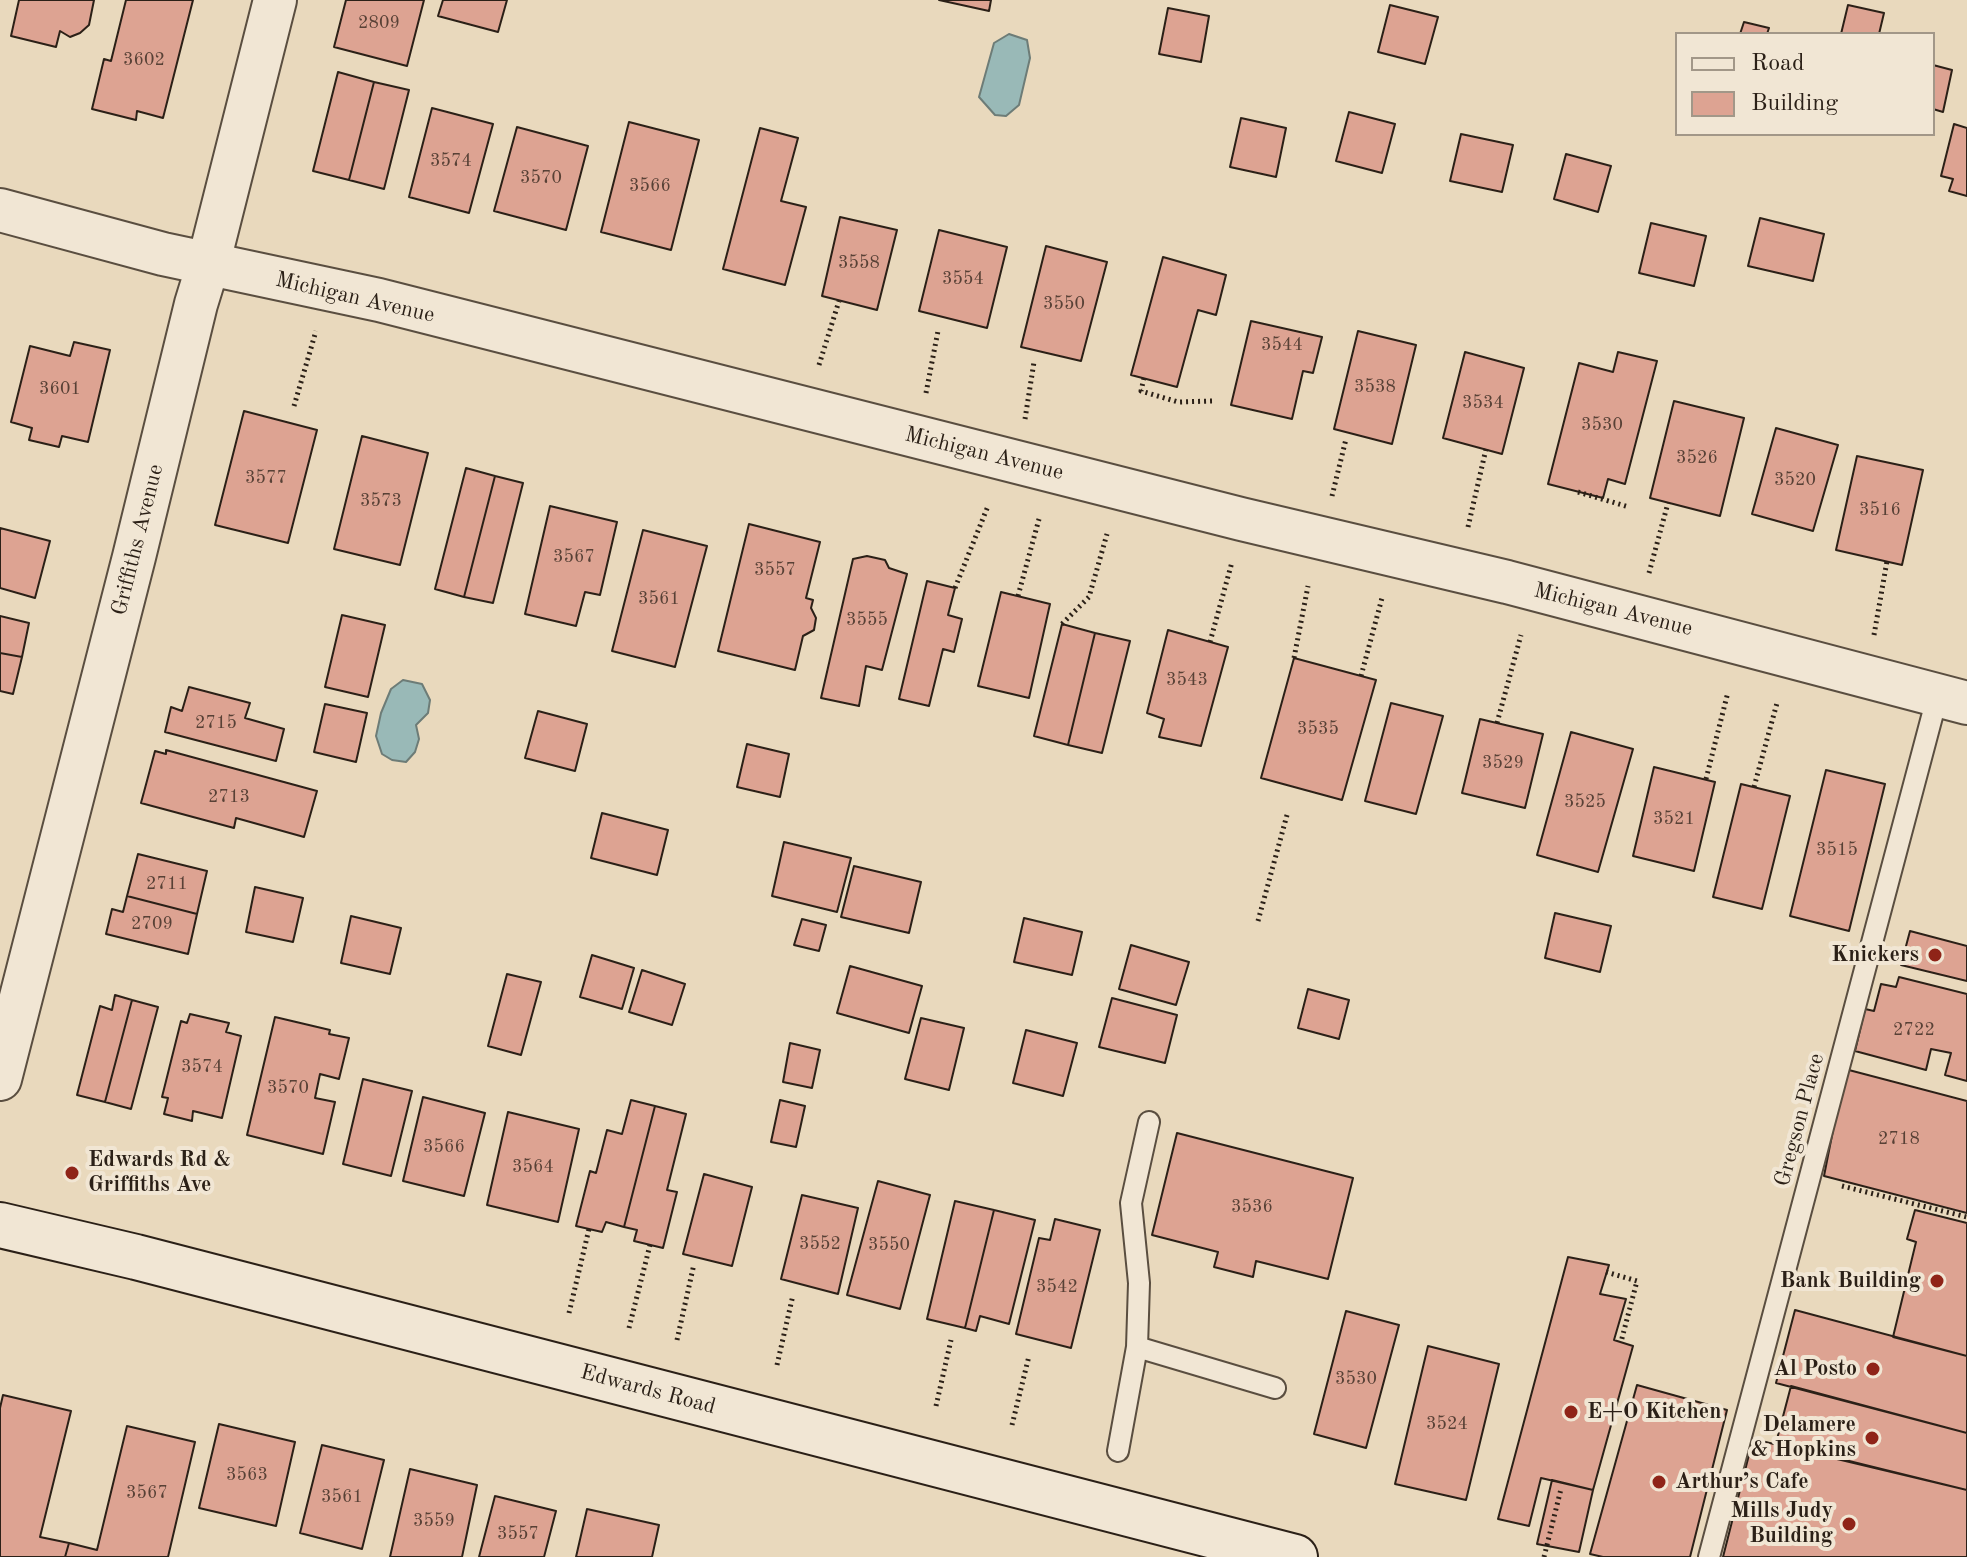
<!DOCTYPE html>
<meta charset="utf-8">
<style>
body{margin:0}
#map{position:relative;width:1967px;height:1557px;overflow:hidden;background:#e9d9bd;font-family:"Old Standard TT",serif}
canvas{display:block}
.legend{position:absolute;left:1675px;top:32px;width:260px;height:104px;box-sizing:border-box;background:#f1e6d4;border:2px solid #a29788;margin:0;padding:10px 14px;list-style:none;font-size:24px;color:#2b2017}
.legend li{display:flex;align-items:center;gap:16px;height:40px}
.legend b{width:40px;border:2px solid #a29788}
</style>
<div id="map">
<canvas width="1967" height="1557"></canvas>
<ul class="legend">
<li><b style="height:10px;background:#f1e6d4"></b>Road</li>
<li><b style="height:22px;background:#dda392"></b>Building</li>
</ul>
</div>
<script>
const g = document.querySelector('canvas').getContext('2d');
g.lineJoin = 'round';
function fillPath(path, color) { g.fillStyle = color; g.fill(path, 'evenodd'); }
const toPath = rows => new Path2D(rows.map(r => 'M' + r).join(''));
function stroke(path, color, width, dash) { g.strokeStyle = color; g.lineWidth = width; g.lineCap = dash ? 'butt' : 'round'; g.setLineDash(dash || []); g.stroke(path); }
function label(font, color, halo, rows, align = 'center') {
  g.font = font + ' "Old Standard TT",serif'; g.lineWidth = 8; g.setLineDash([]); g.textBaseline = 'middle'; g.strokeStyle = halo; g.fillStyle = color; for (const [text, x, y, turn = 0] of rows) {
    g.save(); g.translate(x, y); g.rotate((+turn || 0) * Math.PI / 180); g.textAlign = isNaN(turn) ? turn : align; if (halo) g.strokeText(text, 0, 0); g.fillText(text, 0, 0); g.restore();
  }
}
const water = toPath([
 [1009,34,1027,40,1030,58,1019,105,1006,116,995,115,979,97,994,43,1009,34],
 [403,680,422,684,430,700,428,713,416,725,419,739,415,752,406,762,392,760,382,754,376,736,381,713,391,689,403,680]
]);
const building = toPath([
 [19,0,94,0,89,25,80,33,70,37,60,31,56,47,11,36,19,0],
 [126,0,193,0,163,118,137,111,136,120,92,109,104,59,111,61,126,0],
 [346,0,424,0,407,66,334,47,346,0],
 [443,0,507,0,498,32,438,16,443,0],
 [939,0,991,0,989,11,939,0],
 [1390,5,1438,17,1425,64,1378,52,1390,5],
 [1848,5,1884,13,1879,34,1841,34,1848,5],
 [1168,8,1209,16,1201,62,1159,54,1168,8],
 [1744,22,1769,28,1767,34,1740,34,1744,22],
 [1933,65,1952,70,1943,112,1933,109,1933,65],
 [338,72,374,82,349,180,313,171,338,72],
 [374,82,409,90,384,189,349,180,374,82],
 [432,108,493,124,469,213,409,197,432,108],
 [1349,112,1395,124,1382,173,1336,161,1349,112],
 [1241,118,1286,128,1276,177,1230,167,1241,118],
 [629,122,699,140,671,250,601,232,629,122],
 [1954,124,1967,128,1967,196,1949,191,1953,179,1941,176,1954,124],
 [517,127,588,146,566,230,494,211,517,127],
 [760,128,798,138,781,201,806,207,785,285,723,269,760,128],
 [1461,134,1513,145,1502,192,1450,181,1461,134],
 [1566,154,1611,166,1598,212,1554,199,1566,154],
 [840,217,897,230,877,310,822,296,840,217],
 [1760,218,1824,234,1813,281,1748,266,1760,218],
 [1651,223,1706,236,1694,286,1639,273,1651,223],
 [939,230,1007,247,987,328,919,311,939,230],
 [1046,246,1107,262,1081,361,1021,347,1046,246],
 [1163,257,1226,275,1216,315,1198,310,1177,387,1131,375,1163,257],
 [1251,321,1322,337,1313,373,1303,371,1292,419,1231,405,1251,321],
 [1358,331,1416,345,1392,444,1334,429,1358,331],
 [74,342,110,350,88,442,62,436,59,447,29,440,32,428,11,422,30,346,70,356,74,342],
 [1465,352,1524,368,1502,454,1443,438,1465,352],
 [1618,352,1657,361,1625,484,1608,479,1603,498,1548,484,1579,363,1613,372,1618,352],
 [1674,401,1744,418,1720,516,1650,498,1674,401],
 [244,411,317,430,288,543,215,525,244,411],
 [1776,428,1838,445,1813,531,1752,514,1776,428],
 [362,436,428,453,400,565,334,549,362,436],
 [1857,456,1923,470,1902,565,1836,550,1857,456],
 [466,468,495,476,464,597,435,589,466,468],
 [495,476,523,483,493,603,464,597,495,476],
 [550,506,617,522,600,595,585,592,576,626,525,614,550,506],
 [749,524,820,542,806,598,813,600,811,608,816,618,814,630,803,636,795,670,718,651,749,524],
 [0,528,50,541,35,598,0,588,0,528],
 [643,530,707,546,675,667,612,651,643,530],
 [867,556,885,560,889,568,907,574,882,670,866,666,859,706,821,698,853,559,867,556],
 [927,581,955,588,948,615,962,619,954,652,943,649,929,706,899,699,927,581],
 [1001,592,1050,604,1029,698,978,686,1001,592],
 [342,615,385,625,368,697,325,687,342,615],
 [0,616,29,623,22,657,0,653,0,616],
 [1062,624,1095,633,1068,745,1034,736,1062,624],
 [1168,630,1228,647,1201,746,1159,737,1164,719,1147,713,1168,630],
 [1095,633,1130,641,1102,753,1068,745,1095,633],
 [0,653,22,657,13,694,0,691,0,653],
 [1294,658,1376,680,1342,800,1261,778,1294,658],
 [189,687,250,703,245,718,284,729,276,761,165,732,171,707,182,711,189,687],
 [1391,703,1443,716,1416,814,1365,801,1391,703],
 [325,704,367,713,356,762,314,752,325,704],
 [538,711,587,724,575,771,525,758,538,711],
 [1480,719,1543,734,1525,808,1462,793,1480,719],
 [1571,732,1633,749,1598,872,1537,855,1571,732],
 [747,744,789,754,780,797,737,787,747,744],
 [166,750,317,791,304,837,236,818,234,828,141,803,155,751,166,754,166,750],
 [1654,767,1715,782,1694,871,1633,856,1654,767],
 [1826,770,1885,784,1849,931,1790,916,1826,770],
 [1741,784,1790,796,1762,909,1713,897,1741,784],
 [602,813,668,830,657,875,591,858,602,813],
 [784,842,851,858,837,912,772,896,784,842],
 [138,854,207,871,197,914,127,896,138,854],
 [854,866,921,882,909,933,841,917,854,866],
 [255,887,303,898,293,942,246,932,255,887],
 [127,896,197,914,188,954,106,934,112,909,123,912,127,896],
 [1555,913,1611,926,1600,972,1545,958,1555,913],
 [351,916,401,928,390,974,341,963,351,916],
 [1024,918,1082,932,1072,975,1014,962,1024,918],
 [802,919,826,925,819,951,794,945,802,919],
 [1910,931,1967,946,1967,981,1901,965,1910,931],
 [1131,945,1189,962,1176,1005,1119,989,1131,945],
 [592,955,634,968,622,1009,580,997,592,955],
 [850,966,922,986,909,1033,837,1013,850,966],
 [642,970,685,984,672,1025,629,1012,642,970],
 [507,974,541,982,521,1055,488,1046,507,974],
 [1899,977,1967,994,1967,1081,1945,1075,1951,1053,1931,1049,1926,1070,1855,1051,1865,1009,1874,1011,1881,984,1896,987,1899,977],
 [1308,989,1349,1000,1339,1039,1298,1028,1308,989],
 [115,995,132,1000,105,1102,77,1095,100,1006,112,1010,115,995],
 [1112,998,1177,1015,1165,1063,1099,1047,1112,998],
 [132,1000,158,1007,131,1109,105,1102,132,1000],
 [190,1014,229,1023,226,1032,241,1036,222,1118,193,1111,192,1121,164,1114,168,1098,162,1097,181,1021,187,1023,190,1014],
 [275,1017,330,1030,329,1034,349,1038,339,1079,320,1074,315,1098,335,1102,323,1154,247,1135,275,1017],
 [921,1018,964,1028,949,1090,905,1079,921,1018],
 [1026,1030,1077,1043,1063,1096,1013,1083,1026,1030],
 [790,1043,820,1050,812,1088,783,1082,790,1043],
 [1845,1069,1967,1101,1967,1213,1824,1176,1845,1069],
 [363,1079,412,1091,391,1176,343,1164,363,1079],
 [423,1097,485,1113,464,1196,403,1181,423,1097],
 [631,1100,655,1106,624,1227,606,1222,602,1232,576,1226,590,1171,596,1173,607,1130,622,1134,631,1100],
 [780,1100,805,1106,796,1147,771,1142,780,1100],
 [655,1106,686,1114,667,1190,677,1192,663,1248,634,1241,637,1230,624,1227,655,1106],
 [508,1112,579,1129,558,1222,487,1205,508,1112],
 [1177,1133,1353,1178,1328,1279,1256,1261,1253,1277,1214,1267,1218,1252,1152,1235,1177,1133],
 [704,1174,752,1187,732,1266,683,1254,704,1174],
 [878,1181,930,1195,900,1309,847,1295,878,1181],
 [802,1195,858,1208,838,1294,781,1279,802,1195],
 [955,1201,994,1210,965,1328,927,1319,955,1201],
 [994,1210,1035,1220,1009,1324,980,1316,976,1331,965,1328,994,1210],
 [1915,1210,1967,1223,1967,1356,1893,1337,1916,1242,1907,1239,1915,1210],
 [1055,1219,1100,1230,1071,1348,1016,1334,1039,1238,1050,1240,1055,1219],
 [1568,1257,1609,1265,1600,1294,1626,1299,1614,1340,1633,1346,1593,1490,1541,1478,1529,1526,1498,1519,1568,1257],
 [1795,1310,1967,1356,1967,1433,1776,1383,1795,1310],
 [1346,1311,1399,1325,1366,1448,1314,1434,1346,1311],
 [1428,1346,1499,1364,1466,1500,1395,1484,1428,1346],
 [1637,1385,1727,1410,1690,1557,1603,1557,1590,1554,1637,1385],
 [1791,1386,1967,1433,1967,1490,1776,1443,1791,1386],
 [3,1395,71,1411,40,1537,69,1543,65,1557,0,1557,0,1408,3,1395],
 [219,1424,295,1442,276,1526,199,1508,219,1424],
 [127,1426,195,1442,168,1557,65,1557,69,1543,97,1550,127,1426],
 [1753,1439,1967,1490,1967,1557,1723,1557,1753,1439],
 [322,1445,384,1460,362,1549,300,1533,322,1445],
 [410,1469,477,1485,462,1557,390,1557,410,1469],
 [1552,1480,1593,1490,1579,1552,1537,1544,1552,1480],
 [495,1496,556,1511,544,1557,479,1557,495,1496],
 [587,1509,659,1525,652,1557,576,1557,587,1509]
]);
const path = toPath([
 [819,365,839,301],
 [1144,378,1141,391,1178,402,1212,401],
 [926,393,938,331],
 [294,406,316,331],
 [1025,419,1034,362],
 [1578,492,1629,507],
 [1332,496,1346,439],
 [1468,527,1486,449],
 [1649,573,1668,503],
 [955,588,988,506],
 [1018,596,1039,519],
 [1062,624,1089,597,1107,534],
 [1874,635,1887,561],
 [1210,642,1232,562],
 [1294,658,1308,586],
 [1361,676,1382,598],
 [1497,723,1521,635],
 [1706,779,1728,692],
 [1754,787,1777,703],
 [1258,921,1287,815],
 [1842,1186,1967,1217],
 [1606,1272,1637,1281,1621,1342],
 [569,1313,589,1229],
 [629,1328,650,1245],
 [677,1340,694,1264],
 [777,1365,793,1295],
 [936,1406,951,1340],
 [1012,1425,1029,1356],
 [1544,1557,1561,1489]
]);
const service = toPath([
 [1137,1347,1139,1283,1131,1203,1149,1122],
 [1118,1451,1137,1347,1275,1388],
 [1709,1557,1938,694]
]);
const minor = toPath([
 [0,210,163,254,379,300,1241,519,1507,582,1967,703],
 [0,1079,134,557,196,304,208,265,275,0]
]);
const secondary = toPath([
 [0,1225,136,1257,1295,1557]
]);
const markers = [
 [1935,955,8,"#8f2418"],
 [72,1173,8,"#8f2418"],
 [1937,1281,8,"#8f2418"],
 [1873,1369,8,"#8f2418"],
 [1571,1412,8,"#8f2418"],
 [1872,1438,8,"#8f2418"],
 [1659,1482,8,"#8f2418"],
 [1849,1524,8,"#8f2418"]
];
const numberNames = [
 ["2809",379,23],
 ["3602",144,60],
 ["3574",451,161],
 ["3570",541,178],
 ["3566",650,186],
 ["3558",859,263],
 ["3554",963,279],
 ["3550",1064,304],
 ["3544",1282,345],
 ["3538",1375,387],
 ["3601",60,389],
 ["3534",1483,403],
 ["3530",1602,425],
 ["3526",1697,458],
 ["3577",266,478],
 ["3520",1795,480],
 ["3573",381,501],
 ["3516",1880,510],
 ["3567",574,557],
 ["3557",775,570],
 ["3561",659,599],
 ["3555",867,620],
 ["3543",1187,680],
 ["2715",216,723],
 ["3535",1318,729],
 ["3529",1503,763],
 ["2713",229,797],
 ["3525",1585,802],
 ["3521",1674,819],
 ["3515",1837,850],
 ["2711",167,884],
 ["2709",152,924],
 ["2722",1914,1030],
 ["3574",202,1067],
 ["3570",288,1088],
 ["2718",1899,1139],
 ["3566",444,1147],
 ["3564",533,1167],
 ["3536",1252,1207],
 ["3552",820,1244],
 ["3550",889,1245],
 ["3542",1057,1287],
 ["3530",1356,1379],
 ["3524",1447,1424],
 ["3563",247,1475],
 ["3567",147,1493],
 ["3561",342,1497],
 ["3559",434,1521],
 ["3557",518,1534]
];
const streetNames = [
 ["Michigan Avenue",355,298,13],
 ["Michigan Avenue",984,454,14],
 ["Griffiths Avenue",138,540,-76],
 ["Michigan Avenue",1613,610,14],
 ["Gregson Place",1800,1120,-75],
 ["Edwards Road",648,1390,15]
];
const poiNames = [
 ["Knickers",1919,955],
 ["Edwards Rd &",88,1160,"left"],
 ["Griffiths Ave",88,1185,"left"],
 ["Bank Building",1921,1281],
 ["Al Posto",1857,1369],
 ["E+O Kitchen",1587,1412,"left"],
 ["Delamere",1856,1425],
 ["& Hopkins",1856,1450],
 ["Arthur’s Cafe",1675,1482,"left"],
 ["Mills Judy",1833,1511],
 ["Building",1833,1536]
];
fillPath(water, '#99b9b7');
stroke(water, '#6d7c77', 2);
fillPath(building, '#dda392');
stroke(building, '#2b2017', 2);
stroke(service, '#5a4e40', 24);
stroke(minor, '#5a4e40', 46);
stroke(secondary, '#2b2017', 48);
stroke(path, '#2b2017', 5, [2, 4]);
stroke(service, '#f1e6d4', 20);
stroke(minor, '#f1e6d4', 42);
stroke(secondary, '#f1e6d4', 44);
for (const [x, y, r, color] of markers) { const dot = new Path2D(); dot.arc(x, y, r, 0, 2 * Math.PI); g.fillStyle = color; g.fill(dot); stroke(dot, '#f1e6d4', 3); }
label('18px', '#584136', null, numberNames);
label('22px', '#2b2017', '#f1e6d4', streetNames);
label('bold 22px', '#2b2017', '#f1e6d4', poiNames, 'right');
</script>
